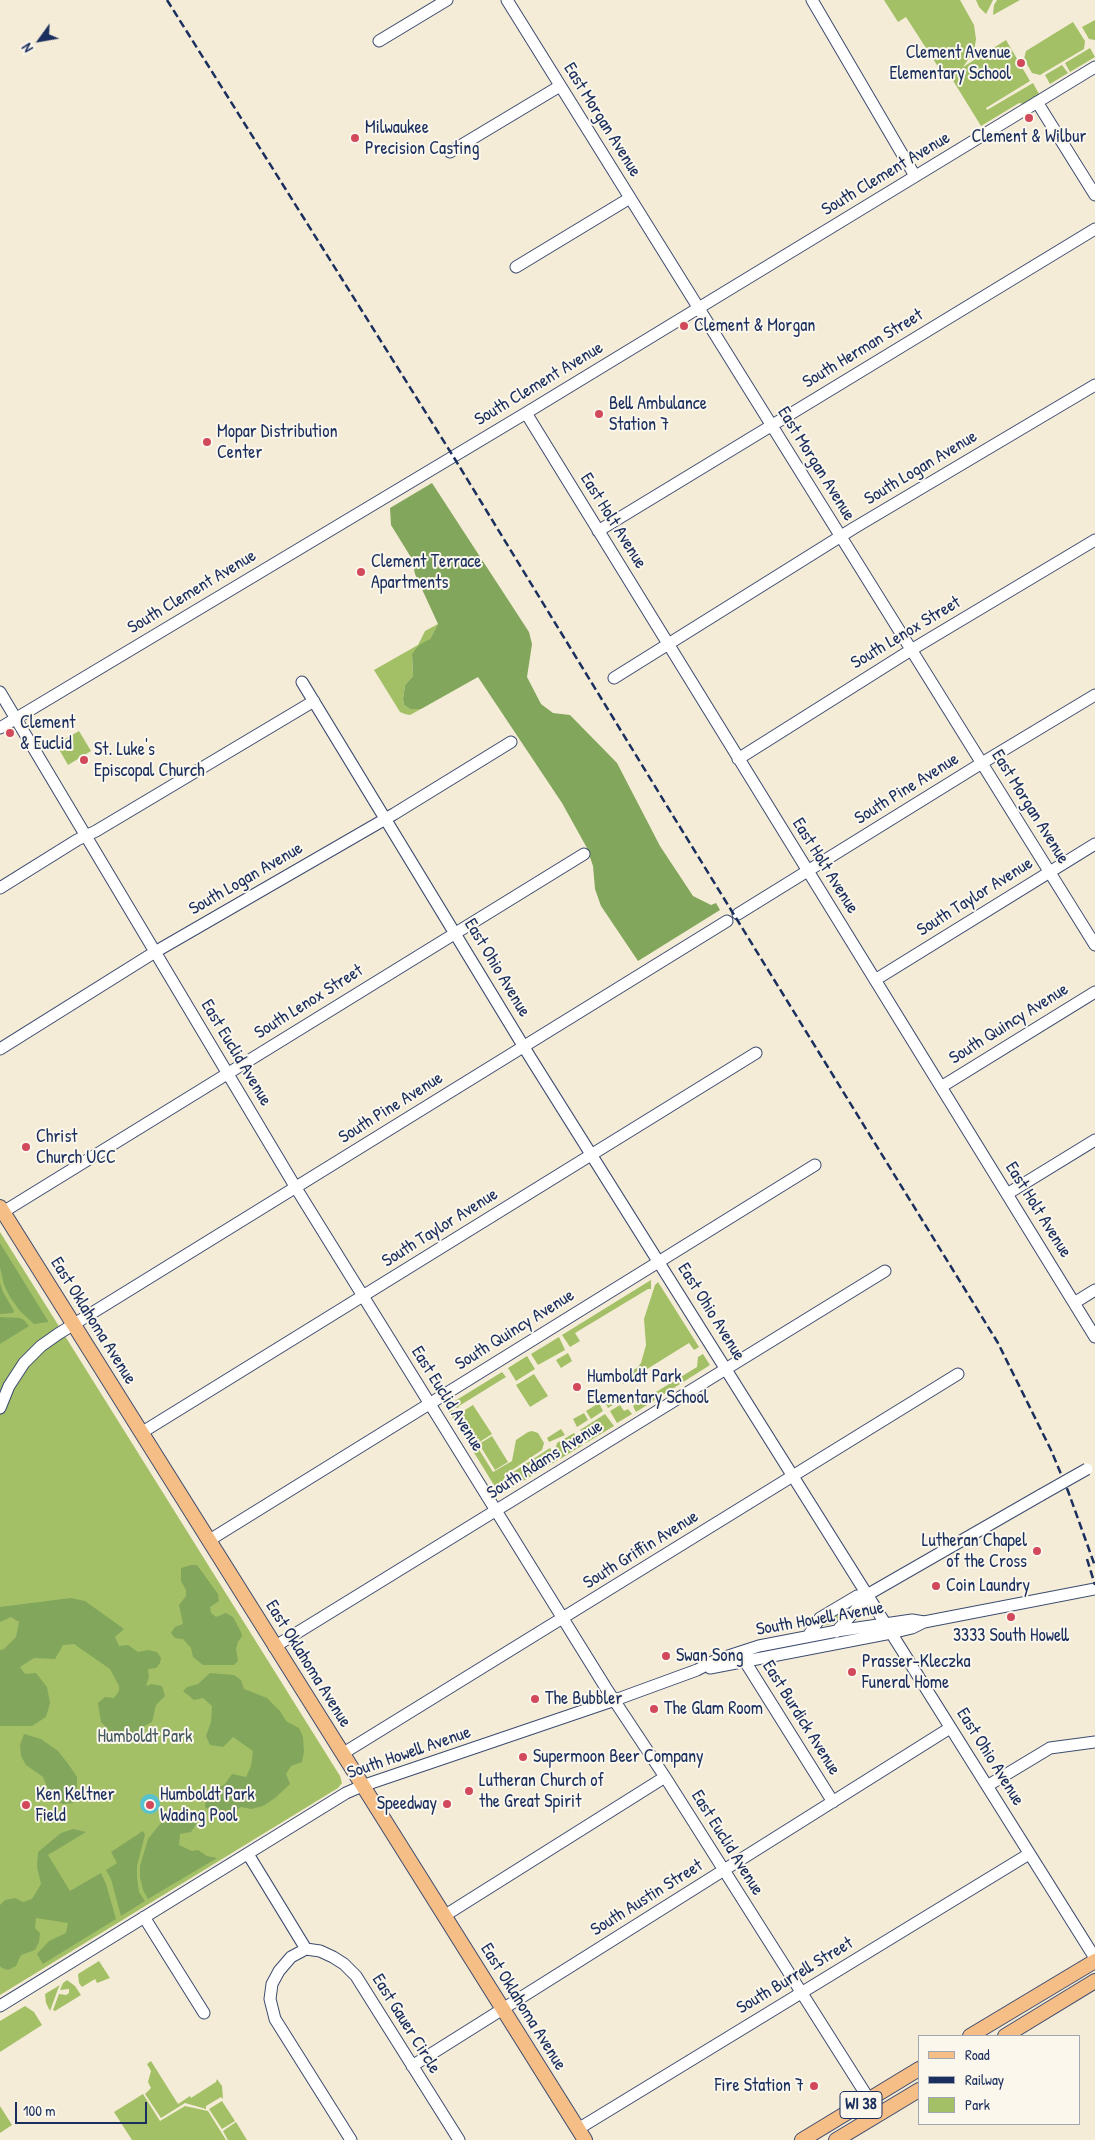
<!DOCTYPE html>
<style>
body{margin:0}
#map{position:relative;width:1095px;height:2140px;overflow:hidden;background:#f4ecd6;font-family:"Patrick Hand",sans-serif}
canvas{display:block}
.legend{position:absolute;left:918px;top:2035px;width:162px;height:90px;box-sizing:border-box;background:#fbf7ec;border:1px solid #a1a7b3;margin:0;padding:6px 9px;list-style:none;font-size:15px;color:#1b2f5e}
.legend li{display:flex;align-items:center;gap:10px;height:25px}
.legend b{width:25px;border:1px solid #a1a7b3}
.north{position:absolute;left:15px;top:15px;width:50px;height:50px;-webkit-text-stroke:4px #fbf7ec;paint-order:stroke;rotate:238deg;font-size:14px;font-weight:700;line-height:20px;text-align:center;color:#1b2f5e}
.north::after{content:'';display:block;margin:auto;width:18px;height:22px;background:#1b2f5e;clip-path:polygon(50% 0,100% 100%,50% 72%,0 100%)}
.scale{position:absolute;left:15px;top:2102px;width:132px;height:22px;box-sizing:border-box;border:2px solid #1b2f5e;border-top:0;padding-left:6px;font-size:15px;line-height:18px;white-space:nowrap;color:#1b2f5e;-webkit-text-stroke:4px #fbf7ec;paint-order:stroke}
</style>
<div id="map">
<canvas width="1095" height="2140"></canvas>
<ul class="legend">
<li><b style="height:6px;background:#f6be87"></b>Road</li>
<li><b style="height:6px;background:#1b2f5e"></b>Railway</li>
<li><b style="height:14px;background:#a3c067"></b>Park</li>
</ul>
<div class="north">N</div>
<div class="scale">100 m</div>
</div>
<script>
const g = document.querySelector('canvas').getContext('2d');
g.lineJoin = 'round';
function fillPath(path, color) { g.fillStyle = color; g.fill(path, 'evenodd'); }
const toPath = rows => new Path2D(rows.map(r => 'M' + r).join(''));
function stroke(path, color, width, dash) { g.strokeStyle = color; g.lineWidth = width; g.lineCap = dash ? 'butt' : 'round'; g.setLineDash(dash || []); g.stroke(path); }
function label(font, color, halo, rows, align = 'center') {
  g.font = font + ' "Patrick Hand",sans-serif'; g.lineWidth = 4; g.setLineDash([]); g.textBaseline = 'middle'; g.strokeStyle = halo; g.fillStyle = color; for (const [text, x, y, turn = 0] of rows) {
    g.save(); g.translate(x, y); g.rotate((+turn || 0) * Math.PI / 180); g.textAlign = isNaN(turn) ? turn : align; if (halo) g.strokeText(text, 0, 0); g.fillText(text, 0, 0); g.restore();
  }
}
const green = toPath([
 [884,0,960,0,974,25,976,39,974,51,963,67,1006,40,1030,81,986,108,987,110,1033,83,1039,94,1024,104,1019,103,981,126,949,74,944,76,906,17,898,22],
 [976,0,993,0,986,14,979,7],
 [997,0,1020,0,993,15,994,5],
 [1095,20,1095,40,1089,39,1082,27],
 [1073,22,1085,41,1084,49,1040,75,1032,73,1024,59,1026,51],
 [1090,48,1095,57,1070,72,1065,63],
 [1062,65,1068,73,1050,84,1045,75],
 [438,624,430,639,412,654,413,676,405,685,403,699,404,705,410,709,421,709,410,715,405,714,400,712,374,670,418,645,425,631],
 [79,731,91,751,68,765,56,744],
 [0,1232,340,1776,342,1783,338,1788,0,1995],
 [651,1280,651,1289,648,1289,575,1333,580,1341,570,1347,562,1335],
 [658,1282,699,1347,694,1350,689,1343,623,1384,622,1377,637,1368,641,1363,646,1345,644,1319,655,1285],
 [559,1337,565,1350,538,1365,531,1354],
 [568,1353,572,1361,561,1368,556,1360],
 [703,1354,710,1365,636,1412,633,1406,697,1367,698,1357],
 [527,1356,535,1369,516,1381,508,1368],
 [502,1372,506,1377,459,1406,458,1408,450,1406,450,1404],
 [534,1374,548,1396,530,1407,516,1385],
 [613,1394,618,1402,608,1408,604,1400],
 [599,1403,603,1411,591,1419,586,1411],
 [473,1405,492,1434,478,1443,460,1413],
 [620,1405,624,1411,628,1409,632,1414,617,1423,610,1411],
 [451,1410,458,1411,457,1414,493,1472,512,1461,516,1440,528,1432,532,1431,538,1433,544,1443,542,1450,506,1474,500,1489,497,1490,449,1412],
 [584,1413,588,1420,577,1427,573,1419],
 [605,1414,614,1426,586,1443,580,1430],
 [561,1429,565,1435,549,1442,547,1438],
 [574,1433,583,1445,560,1459,555,1451,557,1443],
 [492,1436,508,1462,495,1470,479,1444],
 [550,1448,558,1460,505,1492,503,1491,507,1476],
 [857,1601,840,1622,822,1626,822,1623],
 [99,1961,110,1978,97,1983,95,1979,82,1987,79,1983,78,1974],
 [67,1980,75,1986,81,1995,55,2011,53,2010,59,1994,66,1995,69,1993,69,1989,60,1990,63,1983],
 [60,1985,58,1989,50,2011,46,2003,45,1994],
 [25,2006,34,2012,42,2025,0,2052,0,2021],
 [151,2061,178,2104,190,2096,191,2098,216,2082,217,2079,222,2086,223,2099,221,2097,206,2106,206,2109,185,2103,161,2118,145,2094,151,2088,148,2082,151,2071,147,2064],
 [143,2094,160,2121,185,2106,208,2111,226,2140,132,2140,114,2112],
 [222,2101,235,2121,222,2129,209,2109],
 [0,2106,12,2125,0,2133],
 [236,2122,247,2140,228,2140,223,2131]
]);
const forest = toPath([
 [432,483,529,632,532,644,527,677,541,704,553,713,570,715,617,763,660,846,693,896,711,905,716,903,720,910,638,961,601,906,595,889,593,866,587,848,562,803,478,677,421,709,410,709,404,705,403,699,405,685,413,676,412,654,419,645,430,639,438,624,415,574,412,559,391,525,390,508],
 [0,1243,48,1321,48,1322,34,1324,20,1311,10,1297,4,1285,0,1267],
 [0,1283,3,1292,14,1311,13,1313,0,1314],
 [0,1317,20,1318,24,1320,29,1326,0,1344],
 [191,1565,197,1565,218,1594,219,1601,210,1607,211,1613,216,1617,226,1613,233,1617,241,1632,242,1636,238,1642,236,1649,238,1661,234,1665,203,1665,193,1657,191,1648,183,1639,175,1638,171,1633,175,1627,183,1624,179,1605,186,1596,186,1590,181,1581,181,1568],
 [71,1598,85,1601,124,1629,115,1637,119,1646,128,1645,138,1652,148,1650,157,1652,161,1658,160,1663,156,1668,148,1669,149,1677,146,1686,152,1684,162,1686,165,1696,156,1705,152,1722,141,1728,135,1737,123,1738,114,1735,101,1722,98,1703,105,1697,114,1698,119,1691,119,1686,110,1669,74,1644,63,1645,55,1659,34,1658,20,1667,25,1674,36,1673,47,1687,50,1703,46,1717,32,1726,0,1726,0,1650,4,1649,16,1637,19,1622,11,1617,0,1622,0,1607],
 [210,1673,234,1675,241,1680,244,1689,267,1698,280,1711,286,1721,299,1728,303,1737,304,1752,302,1762,291,1766,286,1774,290,1784,275,1798,263,1806,251,1809,241,1807,235,1811,218,1817,205,1807,206,1792,224,1785,232,1774,246,1777,251,1766,253,1751,233,1737,223,1747,210,1745,206,1736,211,1722,212,1706,203,1698,194,1700,183,1691,187,1687,198,1684],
 [24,1734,41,1739,58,1751,69,1765,77,1777,77,1795,73,1803,63,1804,52,1799,43,1777,26,1765,21,1756,20,1745],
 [180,1817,197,1823,191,1832,180,1834,179,1845,192,1851,198,1850,207,1856,217,1858,148,1899,143,1890,140,1877,140,1866,148,1839,160,1824,168,1819],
 [73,1829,86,1832,48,1855,70,1891,101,1873,106,1884,116,1919,43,1964,37,1954,49,1941,66,1933,68,1923,36,1918,35,1928,40,1933,39,1942,35,1950,21,1955,16,1966,8,1970,2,1968,0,1966,0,1905,5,1900,15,1898,23,1902,32,1899,41,1884,37,1867,38,1852,61,1833],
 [143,1831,145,1835,137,1866,137,1878,139,1892,145,1901,121,1916,111,1879,106,1870,117,1863,111,1852]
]);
const water = toPath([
 '140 1804a10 10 0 1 1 20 0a10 10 0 1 1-20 0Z'
]);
const minor = toPath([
 [507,0,1095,945],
 [812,0,915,176],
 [379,41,447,0],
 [1037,102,1095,195],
 [450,152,560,86],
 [516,267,630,198],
 [526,413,1095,1337],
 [598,531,1095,229],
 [614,678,854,528,1095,385],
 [302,682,530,1057,1095,1958],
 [0,692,296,1188,606,1688,665,1777,879,2115],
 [0,728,526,413,1095,67],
 [738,759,911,650,1095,540],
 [0,888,77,840,96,831,314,701],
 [738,914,982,763,1095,695],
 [875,980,1095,844],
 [0,1049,155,952,394,814,511,742],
 [941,1087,1095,992],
 [1007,1194,1095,1140],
 [3,1212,584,854],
 [1074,1303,1095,1290],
 [0,1408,9,1386,24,1363,41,1346,58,1334,727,921],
 [141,1433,756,1053],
 [208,1541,815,1165],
 [836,1632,862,1603,867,1595],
 [808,1636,820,1618,857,1596,867,1595,1041,1495],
 [274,1647,885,1271],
 [741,1655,833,1802],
 [710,1668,891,1633,912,1628,924,1622,1095,1589],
 [342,1754,958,1374],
 [987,1786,1050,1748,1095,1742],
 [248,1854,306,1949,320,1951,333,1957,344,1964,356,1976,459,2140],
 [444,1916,665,1777],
 [144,1917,204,2013],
 [306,1949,291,1957,279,1971,272,1984,270,1999,275,2019,351,2140],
 [0,2006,346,1793,362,1786,615,1700,697,1670,716,1660,759,1646,837,1631,912,1620,924,1622],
 [412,2066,950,1728],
 [578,2129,1029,1854]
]);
const major = toPath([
 [0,1207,585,2140],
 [970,2036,1095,1961],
 [1005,2036,1095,1981],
 [802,2140,919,2069],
 [836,2140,919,2090]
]);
const rail = toPath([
 [167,0,453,456,667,806,998,1343,1051,1450,1068,1491,1095,1566],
 [1087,1559,1095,1585]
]);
const minorBridge = toPath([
 [1041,1495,1087,1469]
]);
const markers = [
 [1021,63,5,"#d1495b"],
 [1029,118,5,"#d1495b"],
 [355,138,5,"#d1495b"],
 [684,326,5,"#d1495b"],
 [599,414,5,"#d1495b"],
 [207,442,5,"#d1495b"],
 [361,572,5,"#d1495b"],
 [10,733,5,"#d1495b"],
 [84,760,5,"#d1495b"],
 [26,1147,5,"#d1495b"],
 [577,1387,5,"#d1495b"],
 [1037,1551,5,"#d1495b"],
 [936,1586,5,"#d1495b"],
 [1011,1617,5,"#d1495b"],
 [666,1656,5,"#d1495b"],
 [852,1672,5,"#d1495b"],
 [535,1699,5,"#d1495b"],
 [654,1709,5,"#d1495b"],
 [523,1757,5,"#d1495b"],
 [469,1791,5,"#d1495b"],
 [447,1804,5,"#d1495b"],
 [26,1805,5,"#d1495b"],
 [150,1805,5,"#d1495b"],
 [814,2086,5,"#d1495b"]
];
const shields = [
 [861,2105,42]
];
const shieldNames = [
 ["WI 38",861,2105]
];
const poiNames = [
 ["Clement Avenue",1011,53,"right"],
 ["Elementary School",1011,74,"right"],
 ["Milwaukee",365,128],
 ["Precision Casting",365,149],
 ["Clement & Wilbur",1029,137,"center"],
 ["Clement & Morgan",694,326],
 ["Bell Ambulance",609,404],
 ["Station 7",609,425],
 ["Mopar Distribution",217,432],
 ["Center",217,453],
 ["Clement Terrace",371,562],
 ["Apartments",371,583],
 ["Clement",20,723],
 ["& Euclid",20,744],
 ["St. Luke's",94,750],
 ["Episcopal Church",94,771],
 ["Christ",36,1137],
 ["Church UCC",36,1158],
 ["Humboldt Park",587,1377],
 ["Elementary School",587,1398],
 ["Lutheran Chapel",1027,1541,"right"],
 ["of the Cross",1027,1562,"right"],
 ["Coin Laundry",946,1586],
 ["3333 South Howell",1011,1636,"center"],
 ["Swan Song",676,1656],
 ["Prasser-Kleczka",862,1662],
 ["Funeral Home",862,1683],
 ["The Bubbler",545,1699],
 ["The Glam Room",664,1709],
 ["Supermoon Beer Company",533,1757],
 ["Lutheran Church of",479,1781],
 ["the Great Spirit",479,1802],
 ["Ken Keltner",36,1795],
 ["Field",36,1816],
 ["Humboldt Park",160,1795],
 ["Wading Pool",160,1816],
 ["Speedway",437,1804,"right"],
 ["Fire Station 7",804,2086,"right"]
];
const streetNames = [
 ["East Morgan Avenue",602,120,58],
 ["South Clement Avenue",886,174,-31],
 ["South Herman Street",863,349,-31],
 ["South Clement Avenue",539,384,-31],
 ["East Morgan Avenue",816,464,58],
 ["South Logan Avenue",921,468,-31],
 ["East Holt Avenue",613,521,58],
 ["South Clement Avenue",192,592,-31],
 ["South Lenox Street",906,633,-31],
 ["South Pine Avenue",907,789,-32],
 ["East Morgan Avenue",1030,807,58],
 ["East Holt Avenue",825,866,58],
 ["South Logan Avenue",246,879,-30],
 ["South Taylor Avenue",975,897,-32],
 ["East Ohio Avenue",497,968,59],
 ["South Lenox Street",309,1002,-32],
 ["South Quincy Avenue",1009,1024,-32],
 ["East Euclid Avenue",236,1053,59],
 ["South Pine Avenue",391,1108,-32],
 ["East Holt Avenue",1038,1210,58],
 ["South Taylor Avenue",440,1228,-32],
 ["East Ohio Avenue",711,1312,58],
 ["East Oklahoma Avenue",93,1321,58],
 ["South Quincy Avenue",515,1330,-32],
 ["East Euclid Avenue",447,1399,58],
 ["South Adams Avenue",545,1460,-32],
 ["South Griffin Avenue",641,1550,-32],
 ["South Howell Avenue",820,1619,-10],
 ["East Oklahoma Avenue",308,1664,58],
 ["East Burdick Avenue",801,1718,58],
 ["South Howell Avenue",409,1753,-19],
 ["East Ohio Avenue",990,1757,58],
 ["East Euclid Avenue",727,1843,58],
 ["South Austin Street",647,1898,-32],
 ["South Burrell Street",795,1976,-31],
 ["East Oklahoma Avenue",523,2007,58],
 ["East Gauer Circle",406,2024,58]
];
const parkNames = [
 ["Humboldt Park",145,1737]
];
fillPath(green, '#a3c067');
fillPath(forest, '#82a65c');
fillPath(water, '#56c2cf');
stroke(minor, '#3c4b70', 13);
stroke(major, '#3c4b70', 16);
stroke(minor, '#fff', 11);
stroke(major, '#f6be87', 14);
stroke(rail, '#1b2f5e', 2.5, [8, 4]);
stroke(minorBridge, '#3c4b70', 13, []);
stroke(minorBridge, '#fff', 11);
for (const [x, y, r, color] of markers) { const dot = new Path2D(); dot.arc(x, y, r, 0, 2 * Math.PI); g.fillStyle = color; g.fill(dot); stroke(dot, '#fbf7ec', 2); }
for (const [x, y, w] of shields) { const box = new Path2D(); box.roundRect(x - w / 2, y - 13.5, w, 27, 4); g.fillStyle = '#fbf7ec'; g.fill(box); stroke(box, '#1b2f5e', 1); }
label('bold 16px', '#1b2f5e', null, shieldNames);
label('18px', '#1b2f5e', '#fbf7ec', poiNames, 'left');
label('18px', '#1b2f5e', '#fbf7ec', streetNames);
label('18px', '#445a61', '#fbf7ec', parkNames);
</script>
